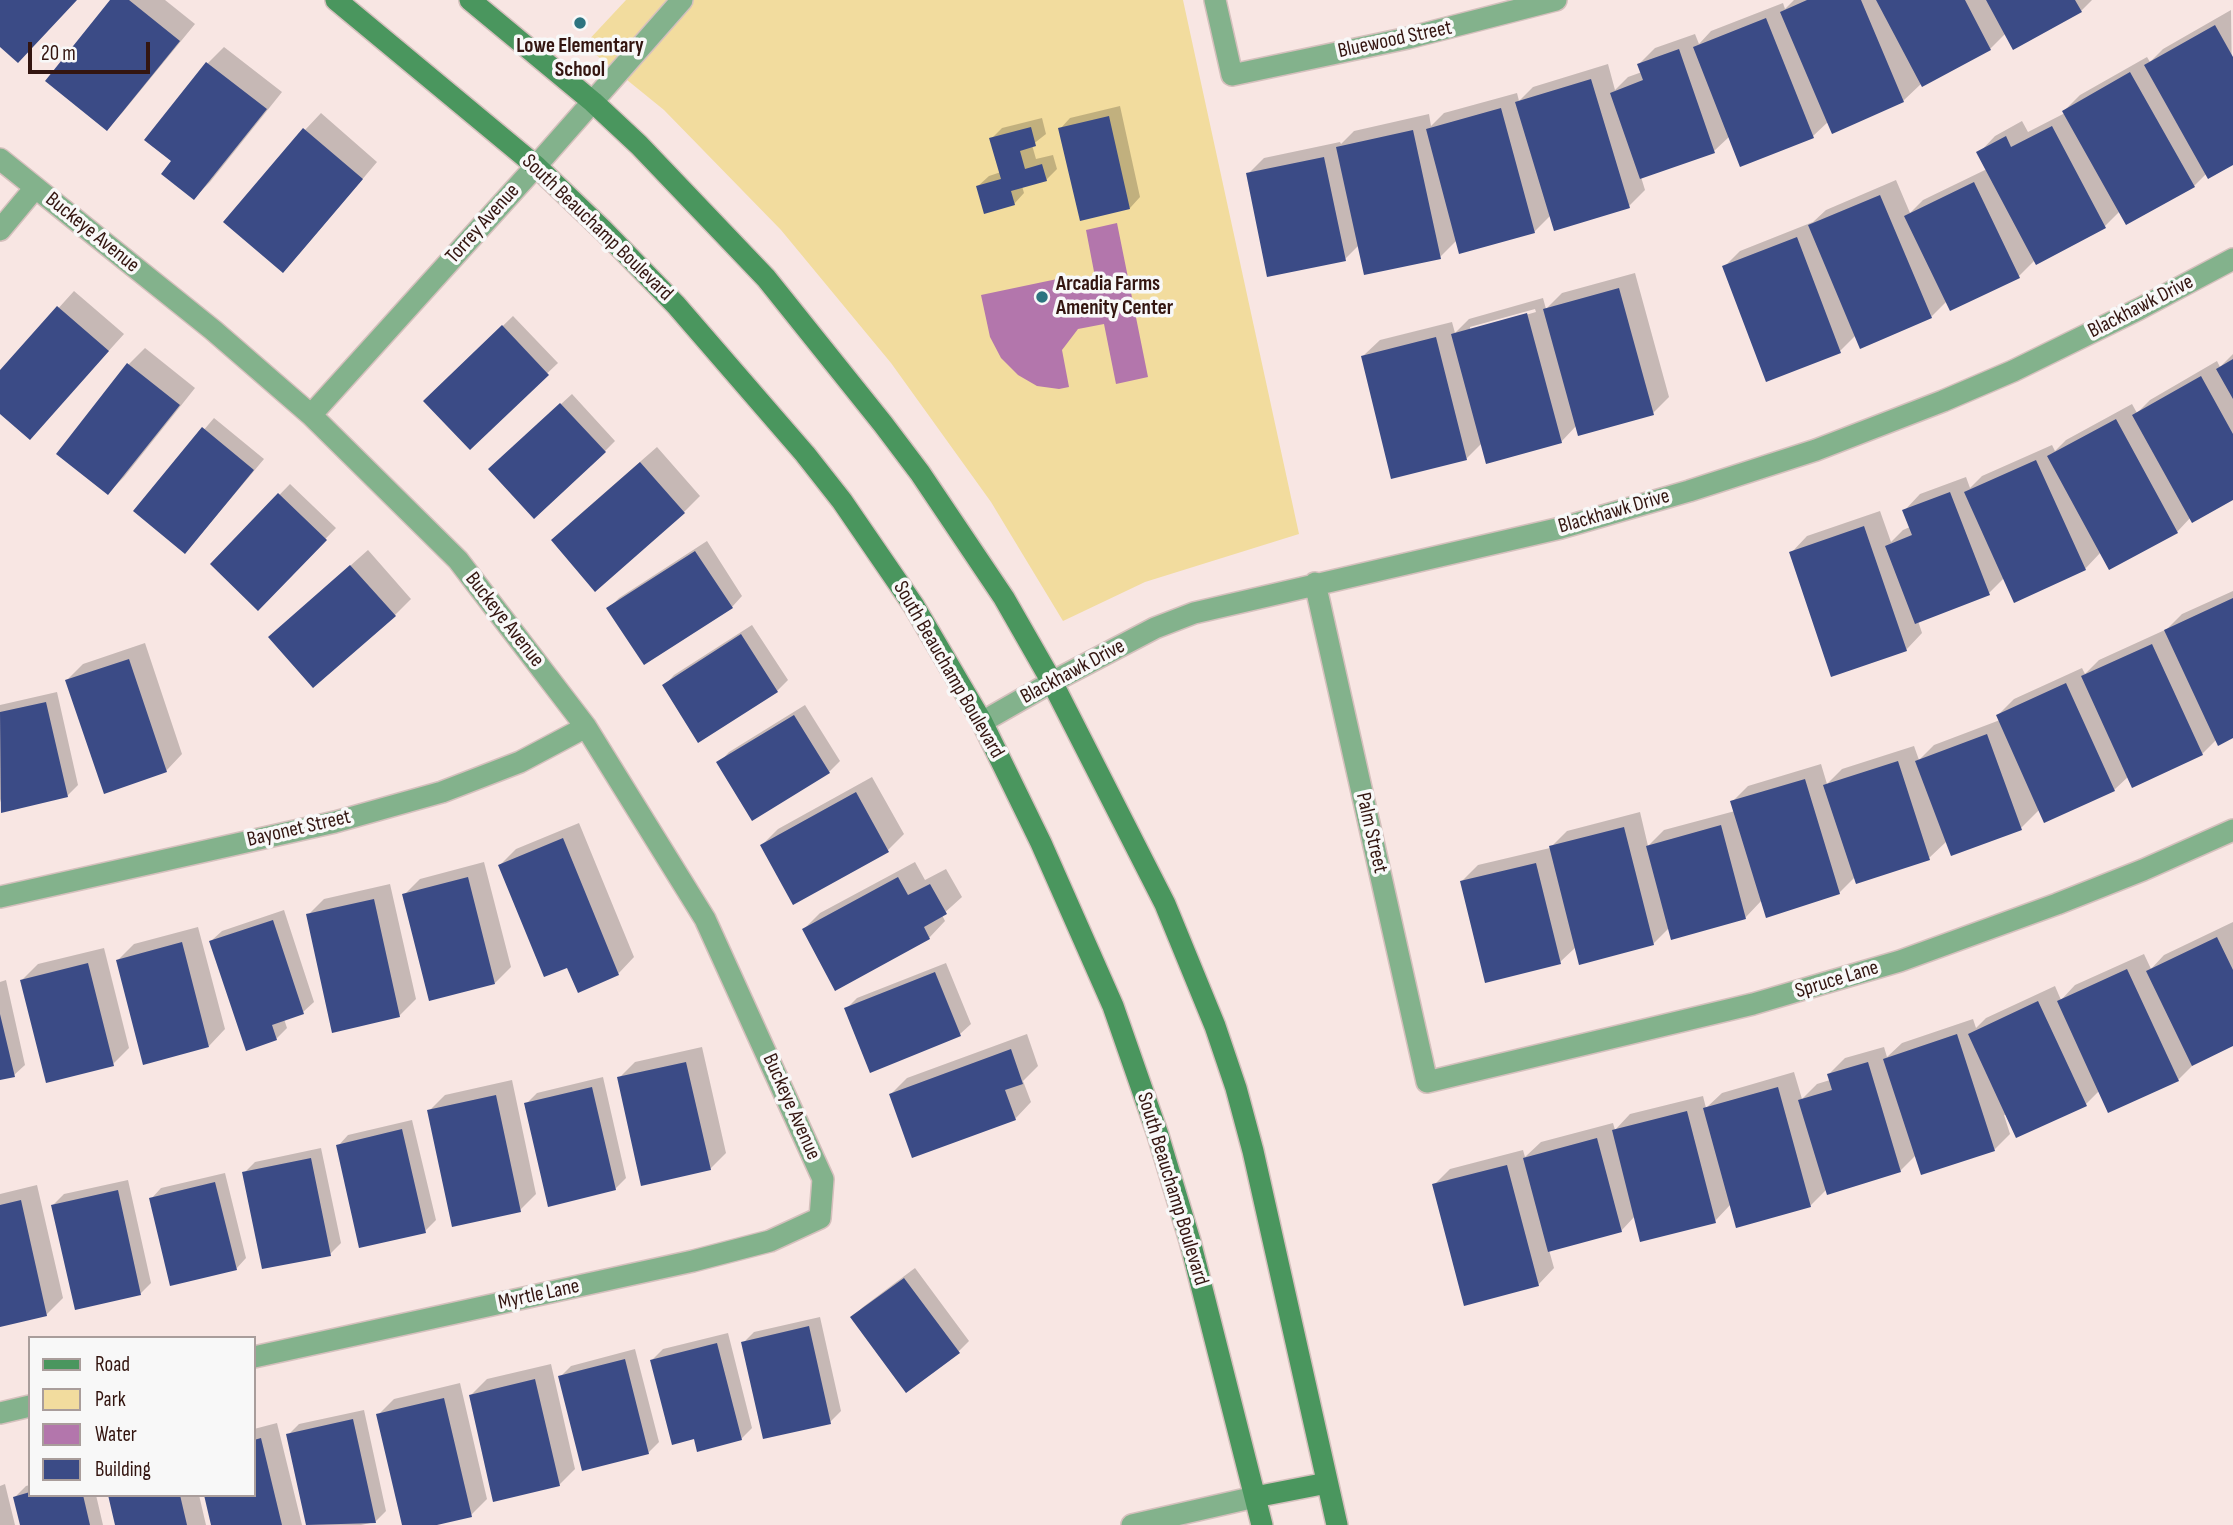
<!DOCTYPE html>
<style>
body{margin:0}
#map{position:relative;width:2233px;height:1525px;overflow:hidden;background:#f8e6e3;font-family:"Sofia Sans Condensed",sans-serif}
canvas{display:block}
.legend{position:absolute;left:28px;top:1336px;width:228px;height:161px;box-sizing:border-box;background:#f8f8f8;border:2px solid #a99d9b;margin:0;padding:9px 12px;list-style:none;font-size:21px;color:#331510}
.legend li{display:flex;align-items:center;gap:14px;height:35px}
.legend b{width:35px;border:2px solid #a99d9b}
.scale{position:absolute;left:28px;top:42px;width:122px;height:32px;box-sizing:border-box;border:4px solid #331510;border-top:0;padding-left:9px;font-size:21px;line-height:24px;white-space:nowrap;color:#331510;-webkit-text-stroke:5px #f8f8f8;paint-order:stroke}
</style>
<div id="map">
<canvas width="2233" height="1525"></canvas>
<ul class="legend">
<li><b style="height:9px;background:#4a965e"></b>Road</li>
<li><b style="height:19px;background:#f2dc9e"></b>Park</li>
<li><b style="height:19px;background:#b376ac"></b>Water</li>
<li><b style="height:19px;background:#3b4b86"></b>Building</li>
</ul>
<div class="scale">20 m</div>
</div>
<script>
const g = document.querySelector('canvas').getContext('2d');
g.lineJoin = 'round';
function fillPath(path, color) { g.fillStyle = color; g.fill(path, 'evenodd'); }
const toPath = rows => new Path2D(rows.map(r => 'M' + r).join(''));
function stroke(path, color, width, dash) { g.strokeStyle = color; g.lineWidth = width; g.lineCap = dash ? 'butt' : 'round'; g.setLineDash(dash || []); g.stroke(path); }
function label(font, color, halo, rows, align = 'center') {
  g.font = font + ' "Sofia Sans Condensed",sans-serif'; g.lineWidth = 7; g.setLineDash([]); g.textBaseline = 'middle'; g.strokeStyle = halo; g.fillStyle = color; for (const [text, x, y, turn = 0] of rows) {
    g.save(); g.translate(x, y); g.rotate((+turn || 0) * Math.PI / 180); g.textAlign = isNaN(turn) ? turn : align; if (halo) g.strokeText(text, 0, 0); g.fillText(text, 0, 0); g.restore();
  }
}
const green = toPath([
 [626,0,1183,0,1299,534,1145,582,1063,621,991,502,891,363,781,230,664,110,584,45]
]);
const water = toPath([
 [1117,223,1148,377,1116,384,1104,324,1078,329,1062,350,1069,387,1059,389,1037,386,1018,375,1001,358,990,337,981,295,1062,278,1065,288,1096,282,1086,230]
]);
const shadow = toPath([
 [113,0,165,0,195,24,122,113,106,129],
 [1794,0,2092,0,2081,11,2006,33,1990,49,1923,85,1922,83,1903,101,1829,121,1813,136,1730,136,1714,151,1641,177,1645,190,1629,206,1551,215,1534,232,1457,240,1440,257,1359,245,1345,259,1248,174,1264,158,1340,142,1341,144,1354,131,1429,114,1431,126,1444,113,1517,93,1519,101,1533,87,1608,64,1615,90,1628,77,1642,72,1639,64,1655,48,1695,34,1699,44,1711,31,1783,3,1785,9],
 [2231,10,2233,163,2207,173,2194,186,2120,211,2105,226,2035,260,2019,276,1951,309,1947,301,1931,317,1856,335,1840,351,1724,267,1740,251,1813,222,1826,210,1896,180,1910,213,1923,200,1987,169,1979,153,1995,136,2022,121,2028,132,2065,113,2064,111,2080,95,2147,57,2150,62,2163,49],
 [224,47,282,92,210,182,194,198,174,161,147,140,208,63],
 [1120,106,1140,197,1130,208,1060,129,1070,118],
 [321,113,377,162,299,254,305,130],
 [1042,118,1046,134,1032,145,1036,159,1053,155,1057,169,1046,180,1022,186,1024,193,1014,204,978,186,989,176,1001,172,991,139,1002,128],
 [1635,273,1669,397,1653,413,1577,425,1561,442,1482,443,1466,459,1363,356,1380,340,1452,322,1455,333,1469,319,1543,298,1546,309,1562,293],
 [1535,309,1536,312,1470,331,1470,327],
 [74,291,124,334,30,438,0,411,0,373],
 [513,316,558,363,470,447,426,401],
 [145,348,195,388,124,477,108,493,58,453,129,364],
 [2233,354,2233,498,2191,517,2177,532,2101,552,2085,569,2004,578,1989,593,1918,621,1922,633,1906,650,1791,553,1807,536,1880,511,1891,542,1903,530,1910,527,1904,511,1920,494,1966,477,1970,488,1982,476,2052,445,2055,451,2066,440,2132,404,2137,413,2150,400,2217,361,2220,367],
 [572,394,615,441,605,451,501,459],
 [214,418,264,459,195,541,135,511],
 [657,447,700,496,684,512,569,524],
 [290,484,336,528,258,608,212,564],
 [707,541,742,596,732,607,609,608,619,598],
 [368,550,411,599,395,615,270,637],
 [2233,591,2233,736,2217,739,2202,754,2129,776,2114,790,2040,809,2021,828,1952,854,1947,841,1929,858,1855,877,1839,893,1762,900,1745,918,1670,927,1653,944,1576,947,1560,962,1462,881,1478,865,1550,848,1567,831,1640,812,1648,846,1664,830,1735,811,1732,802,1748,786,1821,764,1827,784,1842,769,1914,746,1919,760,1934,745,2000,720,1998,715,2014,699,2082,668,2085,674,2099,660,2167,629,2182,614],
 [752,625,788,680,777,691,664,686,674,675],
 [145,643,182,754,166,771,67,680,83,664],
 [57,692,78,785,67,796,3,810,0,799,0,705],
 [805,705,840,761,829,772,719,763,729,752],
 [872,777,904,834,888,850,762,845,778,829],
 [579,823,634,957,618,974,568,965,500,865,516,849],
 [484,862,511,967,495,983,404,895,420,879],
 [915,862,925,880,946,869,962,897,942,915,945,921,929,938,804,929,820,913],
 [390,884,416,999,399,1016,308,915,324,899],
 [284,910,314,1002,303,1012,284,1019,287,1028,276,1039,211,941,222,931],
 [2233,922,2233,1045,2195,1063,2178,1080,2100,1090,2086,1104,2004,1115,2010,1134,1994,1150,1916,1155,1900,1171,1827,1189,1810,1206,1731,1204,1715,1221,1635,1216,1621,1231,1549,1250,1554,1268,1538,1285,1434,1185,1450,1169,1523,1150,1525,1157,1541,1142,1613,1123,1615,1130,1630,1114,1703,1096,1706,1108,1722,1093,1794,1072,1802,1099,1817,1084,1830,1080,1829,1074,1845,1058,1884,1047,1887,1057,1902,1043,1973,1019,1976,1028,1986,1018,2055,986,2061,1000,2075,985,2144,954,2151,969,2164,955],
 [198,927,225,1029,209,1046,118,960,134,944],
 [104,948,129,1048,113,1064,22,980,38,964],
 [946,963,971,1024,960,1034,846,1009,857,998],
 [6,980,25,1065,14,1075,0,1079,0,982],
 [1027,1034,1038,1066,1023,1081,1031,1102,1015,1119,891,1094,907,1078],
 [702,1047,726,1153,710,1169,619,1078,635,1062],
 [603,1077,626,1178,615,1189,526,1104,537,1093],
 [512,1080,536,1194,520,1210,429,1111,445,1095],
 [412,1120,436,1220,425,1231,338,1146,348,1135],
 [321,1148,341,1243,330,1254,244,1173,255,1162],
 [225,1173,246,1258,236,1269,151,1199,161,1188],
 [128,1180,151,1283,140,1294,53,1205,64,1194],
 [37,1185,63,1298,46,1315,0,1325,0,1194],
 [915,1268,969,1341,958,1352,852,1317,863,1307],
 [820,1317,841,1411,830,1422,743,1343,754,1332],
 [728,1333,752,1428,741,1439,652,1360,663,1349],
 [635,1349,659,1442,648,1453,560,1377,571,1366],
 [551,1364,575,1469,559,1485,471,1395,487,1379],
 [460,1383,487,1499,471,1515,430,1525,404,1525,378,1415,394,1399],
 [364,1410,386,1511,375,1522,361,1525,308,1525,288,1435,299,1424],
 [277,1423,302,1525,213,1525,254,1495,254,1429],
 [5,1484,15,1525,0,1525,0,1486],
 [30,1485,30,1495,96,1495,103,1525,22,1525,15,1497,26,1486],
 [110,1495,199,1495,206,1525,117,1525]
]);
const building = toPath([
 [0,0,77,0,18,63,0,47],
 [110,0,129,0,180,41,107,131,45,81],
 [1807,0,1861,0,1904,102,1832,134,1780,12],
 [1876,0,1965,0,1991,50,1922,87],
 [1986,0,2075,0,2082,12,2013,50],
 [1766,18,1814,138,1740,167,1693,47],
 [2215,25,2233,57,2233,165,2208,179,2144,65],
 [1679,49,1715,153,1640,179,1610,93,1643,80,1637,64],
 [206,62,267,109,194,200,161,174,171,161,144,140],
 [2130,72,2195,187,2126,225,2062,111],
 [1591,79,1630,208,1554,231,1515,102],
 [1501,108,1535,233,1459,254,1426,129],
 [1109,116,1130,209,1080,221,1058,128],
 [2052,126,2106,228,2036,265,1976,152,2006,136,2011,147],
 [1031,127,1036,146,1020,151,1025,169,1042,164,1047,181,1011,191,1015,205,984,214,976,186,1001,179,989,138],
 [303,128,363,179,283,273,223,222],
 [1413,130,1441,259,1364,275,1336,147],
 [1324,157,1346,261,1267,277,1246,173],
 [1974,182,2020,278,1950,311,1904,216],
 [1880,195,1932,318,1860,349,1808,225],
 [1797,237,1841,353,1766,382,1722,266],
 [1619,288,1654,415,1578,436,1543,309],
 [57,306,109,351,30,440,0,414,0,370],
 [1527,313,1562,443,1486,464,1451,334],
 [502,325,549,375,470,450,423,401],
 [1436,337,1467,460,1391,479,1361,356],
 [2233,359,2233,399,2216,369],
 [127,363,180,405,108,495,56,454],
 [2201,376,2233,434,2233,500,2192,523,2132,415],
 [560,403,606,452,534,519,488,469],
 [2116,419,2178,533,2109,570,2047,456],
 [202,427,254,470,185,554,133,511],
 [2036,460,2086,570,2014,603,1964,492],
 [640,462,685,513,595,592,551,540],
 [1950,492,1990,595,1915,624,1885,546,1912,535,1902,510],
 [278,493,327,540,258,611,210,564],
 [1864,526,1907,651,1831,677,1789,552],
 [695,551,733,608,644,665,606,608],
 [350,565,396,616,313,688,268,637],
 [2233,598,2233,738,2218,746,2164,630],
 [741,634,778,692,698,743,662,685],
 [2152,644,2203,755,2132,788,2081,676],
 [129,659,167,772,104,794,65,680],
 [2066,683,2115,791,2044,823,1996,715],
 [46,702,68,797,1,813,0,712],
 [794,715,830,773,752,821,716,762],
 [1987,734,2022,830,1951,856,1915,761],
 [1898,761,1930,860,1856,884,1823,785],
 [1805,779,1840,894,1766,918,1730,801],
 [856,792,889,852,793,905,760,845],
 [1721,825,1746,919,1671,940,1646,846],
 [1624,827,1654,945,1579,965,1549,846],
 [563,838,619,975,578,993,567,968,544,977,498,865],
 [1536,863,1561,964,1485,983,1460,881],
 [468,877,495,984,429,1001,402,894],
 [898,877,908,895,930,884,947,914,924,927,930,939,835,991,802,929],
 [374,899,400,1017,332,1033,306,914],
 [273,920,304,1014,272,1025,277,1040,246,1051,209,941],
 [2217,937,2233,970,2233,1046,2192,1066,2146,971],
 [182,942,209,1047,143,1065,116,960],
 [88,963,114,1066,46,1083,20,980],
 [2127,969,2179,1081,2108,1113,2057,1001],
 [935,972,961,1036,870,1073,844,1008],
 [2038,1001,2087,1106,2016,1138,1968,1034],
 [0,1014,15,1077,0,1080],
 [1957,1034,1995,1151,1921,1175,1883,1059],
 [1011,1049,1023,1084,1005,1090,1016,1120,912,1158,889,1094],
 [686,1062,711,1170,641,1186,617,1077],
 [1868,1062,1901,1172,1827,1195,1798,1100,1832,1090,1827,1074],
 [592,1087,616,1190,548,1207,524,1103],
 [1778,1087,1811,1207,1736,1228,1703,1108],
 [496,1095,521,1212,452,1227,427,1110],
 [1687,1111,1716,1223,1640,1242,1612,1130],
 [402,1129,426,1233,359,1248,336,1145],
 [1597,1138,1622,1232,1548,1252,1523,1158],
 [311,1158,331,1256,262,1269,242,1172],
 [1507,1165,1539,1286,1464,1306,1432,1184],
 [215,1182,237,1270,170,1286,149,1198],
 [118,1190,141,1295,75,1310,51,1205],
 [21,1200,47,1316,0,1327,0,1205],
 [904,1278,960,1353,906,1393,850,1317],
 [809,1326,831,1424,763,1439,741,1342],
 [717,1343,742,1440,697,1452,694,1439,672,1445,650,1360],
 [625,1359,649,1454,582,1471,558,1376],
 [535,1379,560,1486,493,1502,469,1395],
 [444,1398,472,1517,437,1525,402,1525,376,1414],
 [353,1419,376,1523,306,1525,286,1434],
 [261,1438,282,1525,211,1525,204,1495,254,1495,254,1440],
 [30,1492,30,1495,83,1495,90,1525,20,1525,13,1497],
 [108,1495,180,1495,187,1525,115,1525]
]);
const lane = toPath([
 [1132,1525,1255,1497]
]);
const street = toPath([
 [1215,0,1232,75,1408,38,1556,0],
 [0,159,213,330,311,415,458,560,586,727,705,919,823,1179,820,1218,770,1241,693,1261,254,1357],
 [0,230,35,188],
 [311,415,536,166,682,0],
 [1315,583,1427,1082,1753,1004,1900,961,2057,904,2143,870,2233,830],
 [982,722,1052,682,1155,628,1194,613,1561,528,1689,491,1816,450,1943,401,2013,371,2139,309,2233,259],
 [0,897,335,822,442,792,520,762,586,727],
 [0,1413,30,1406]
]);
const secondary = toPath([
 [336,0,536,166,603,230,676,305,805,454,842,501,914,606,982,722,1041,843,1113,1006,1158,1135,1190,1241,1262,1525],
 [470,0,593,102,639,145,766,278,883,424,920,473,1004,598,1052,682,1165,904,1215,1026,1236,1088,1253,1151,1337,1525],
 [1255,1497,1327,1483]
]);
const markers = [
 [580,23,7,"#2d7480"],
 [1042,297,7,"#2d7480"]
];
const streetNames = [
 ["Bluewood Street",1395,40,-12],
 ["Torrey Avenue",483,224,-48],
 ["South Beauchamp Boulevard",597,228,44],
 ["Buckeye Avenue",92,233,39],
 ["Blackhawk Drive",2141,307,-27],
 ["Blackhawk Drive",1614,512,-16],
 ["Buckeye Avenue",504,620,52],
 ["South Beauchamp Boulevard",948,670,60],
 ["Blackhawk Drive",1073,672,-28],
 ["Bayonet Street",299,829,-13],
 ["Palm Street",1371,833,77],
 ["Spruce Lane",1837,980,-17],
 ["Buckeye Avenue",791,1107,66],
 ["South Beauchamp Boulevard",1172,1189,73],
 ["Myrtle Lane",539,1295,-12]
];
const poiNames = [
 ["Lowe Elementary",580,47],
 ["School",580,71],
 ["Arcadia Farms",1056,285,"left"],
 ["Amenity Center",1056,309,"left"]
];
fillPath(green, '#f2dc9e');
fillPath(water, '#b376ac');
fillPath(shadow, '#0003');
fillPath(building, '#3b4b86');
stroke(lane, '#d5c0bd', 24);
stroke(street, '#d5c0bd', 24);
stroke(secondary, '#d5c0bd', 24);
stroke(lane, '#83b28c', 21);
stroke(street, '#83b28c', 21);
stroke(secondary, '#4a965e', 21);
for (const [x, y, r, color] of markers) { const dot = new Path2D(); dot.arc(x, y, r, 0, 2 * Math.PI); g.fillStyle = color; g.fill(dot); stroke(dot, '#f8f8f8', 2.5); }
label('21px', '#331510', '#f8f8f8', streetNames);
label('bold 21px', '#331510', '#f8f8f8', poiNames);
</script>
